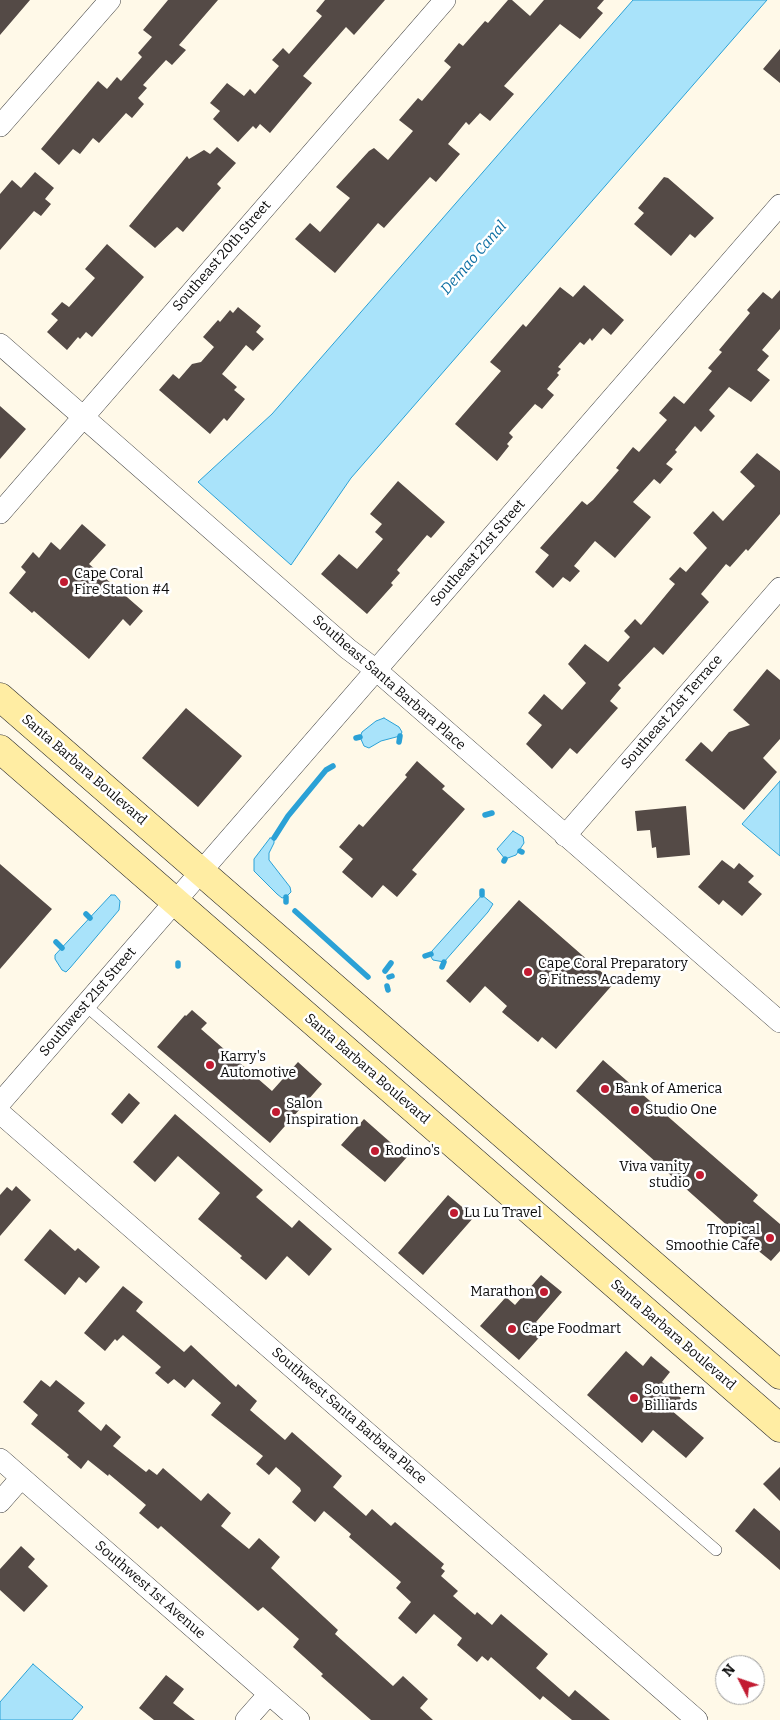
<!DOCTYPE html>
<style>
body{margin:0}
#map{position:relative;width:780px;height:1720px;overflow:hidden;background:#fff9e8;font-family:Bitter,serif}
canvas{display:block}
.north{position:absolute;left:715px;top:1655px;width:50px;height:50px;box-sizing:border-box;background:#fff;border:1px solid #9d9d9d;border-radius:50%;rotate:311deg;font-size:14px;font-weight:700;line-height:20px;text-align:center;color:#0b0b0b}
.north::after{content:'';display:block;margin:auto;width:18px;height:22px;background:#c21b31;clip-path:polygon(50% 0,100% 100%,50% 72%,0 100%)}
</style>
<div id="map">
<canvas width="780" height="1720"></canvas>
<div class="north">N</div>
</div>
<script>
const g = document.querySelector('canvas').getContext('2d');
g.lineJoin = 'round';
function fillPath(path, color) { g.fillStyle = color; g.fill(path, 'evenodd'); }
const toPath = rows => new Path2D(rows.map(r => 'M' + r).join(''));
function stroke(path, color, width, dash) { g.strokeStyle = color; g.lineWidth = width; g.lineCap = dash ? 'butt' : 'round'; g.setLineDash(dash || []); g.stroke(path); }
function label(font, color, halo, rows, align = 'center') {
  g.font = font + ' Bitter,serif'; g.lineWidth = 5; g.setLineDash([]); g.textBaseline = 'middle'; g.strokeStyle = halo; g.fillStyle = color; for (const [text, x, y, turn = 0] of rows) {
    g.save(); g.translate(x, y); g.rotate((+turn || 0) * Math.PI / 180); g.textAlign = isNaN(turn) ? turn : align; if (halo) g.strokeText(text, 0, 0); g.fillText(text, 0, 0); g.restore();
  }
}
const water = toPath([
 [633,0,767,0,351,478,291,565,198,482,272,414,633,0],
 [384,718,399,727,402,732,400,736,381,741,369,748,364,746,360,737,362,732,376,721,384,718],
 [780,781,780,856,742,824,780,781],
 [513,831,523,837,524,843,516,855,505,859,497,849,513,831],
 [270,838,274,838,274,843,269,853,269,860,290,887,291,892,286,897,282,898,277,894,254,871,254,859,270,838],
 [111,895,115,895,120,901,119,910,70,968,66,972,62,970,55,959,55,955,111,895],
 [482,895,493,904,488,912,444,962,433,960,431,957,432,951,482,895],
 [33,1664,83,1707,72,1720,0,1720,0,1702,33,1664]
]);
const stream = toPath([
 [356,738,360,737],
 [399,742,400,736],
 [485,815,492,813],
 [274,838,288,816,326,770,333,766],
 [520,851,522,852],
 [504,861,505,859],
 [482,891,482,895],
 [286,902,286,897],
 [295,911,368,977],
 [86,914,90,918],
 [56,942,62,948],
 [425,956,431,954],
 [178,966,178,963],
 [442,967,444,962],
 [385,971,391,963],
 [389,977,392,976],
 [387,986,388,990]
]);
const building = toPath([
 [0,0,30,0,0,35],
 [168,0,218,0,179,45,186,50,172,65,166,60,143,85,147,88,138,98,144,104,132,118,126,113,99,143,93,138,80,154,73,149,59,165,41,149,98,81,107,89,117,77,121,81,142,57,138,53,152,37,143,30],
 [325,0,385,0,354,35,346,27,303,76,312,83,270,133,260,124,256,129,253,126,238,142,213,119,220,111,210,103,227,83,244,96,250,89,255,94,279,66,272,60,283,48,289,54,322,16,316,11],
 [508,0,512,0,530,16,544,0,604,0,597,8,603,13,580,39,560,24,504,86,514,94,490,121,480,113,469,125,466,122,448,144,460,154,436,182,430,177,384,228,378,223,335,273,295,239,310,223,320,232,350,198,336,187,369,151,374,148,388,160,413,131,399,120,418,98,422,101,451,67,444,61,459,43,463,46,485,21,488,23],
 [780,49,780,83,763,69],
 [217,147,236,163,217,184,221,188,183,232,177,227,155,248,129,226,187,156,189,159,204,150,210,154],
 [35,172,54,188,45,199,51,204,41,216,34,211,0,250,0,194,12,180,21,188],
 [664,177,668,178,714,218,695,238,690,234,671,256,634,224,644,213,638,208],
 [107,244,144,277,92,337,86,332,80,339,78,337,67,350,47,332,58,320,51,314,62,302,69,307,95,278,85,269],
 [584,285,624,320,611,335,603,328,592,341,590,338,584,345,580,342,558,367,561,369,557,373,559,375,547,389,554,395,542,409,535,404,509,433,513,437,507,444,509,446,497,461,455,424,501,371,490,362,523,324,526,327,560,287,573,297],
 [780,290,780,329,762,350,769,356,757,370,770,380,751,402,729,387,709,410,715,416,701,432,695,426,675,450,677,452,666,464,673,469,660,484,654,479,633,502,651,517,615,558,595,541,574,566,580,571,570,582,563,577,553,588,535,572,549,555,540,548,582,501,587,505,593,500,619,470,616,468,633,447,639,452,667,420,659,413,674,396,684,404,712,371,708,368,722,352,719,350,750,313,747,310,763,292,772,299],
 [238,307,261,326,256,332,264,339,253,351,246,345,222,374,237,387,234,390,245,399,227,421,224,418,210,434,159,390,173,374,179,379,192,364,201,362,214,347,203,337,218,320,220,322,230,310,233,313],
 [0,406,26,429,0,459],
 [757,453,780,471,780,514,748,551,746,549,730,567,726,564,701,594,709,602,663,655,654,647,618,685,621,688,610,701,618,708,577,754,570,748,552,769,526,744,542,725,528,713,544,694,562,710,586,683,568,664,585,644,608,662,630,637,624,631,635,619,641,625,675,584,669,579,680,567,686,572,707,548,693,533,713,511,723,521,755,486,740,472],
 [398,481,445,522,431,538,427,535,397,570,400,573,391,583,393,585,367,614,321,574,339,554,357,569,383,539,375,532,382,524,370,514],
 [82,524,106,545,89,564,143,611,130,626,123,619,89,659,34,611,32,613,9,593,26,572,21,567,33,552,39,558,51,542,60,550],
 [767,669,780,680,780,739,763,758,777,772,744,810,685,760,701,742,712,752,729,732,750,725,733,710],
 [186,708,242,756,198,807,142,758],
 [417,761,445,786,442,789,465,809,412,870,417,874,397,897,383,885,372,898,342,872,353,859,339,847,359,824,363,827,407,777,405,775],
 [686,806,690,855,657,858,656,847,652,848,650,830,637,831,635,811],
 [722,860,734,869,739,863,754,876,748,882,762,894,742,916,723,900,719,905,698,887],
 [0,864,52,909,0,969],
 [519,900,614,983,556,1049,542,1037,538,1042,502,1012,507,1006,485,986,470,1003,446,981],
 [192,1010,207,1023,201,1029,272,1091,298,1062,322,1084,270,1143,157,1047,185,1015,186,1016],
 [603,1060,758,1195,753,1201,780,1224,780,1251,771,1261,730,1228,576,1091],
 [129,1093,140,1103,122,1124,111,1114],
 [175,1114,263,1190,256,1197,292,1228,299,1220,332,1249,309,1276,287,1256,266,1280,240,1258,242,1256,198,1219,220,1193,178,1156,155,1182,133,1162],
 [364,1119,407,1157,385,1182,341,1145],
 [16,1186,31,1200,0,1236,0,1195,7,1187,12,1191],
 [448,1195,474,1217,423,1275,398,1253],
 [50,1229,75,1251,78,1248,100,1267,86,1283,79,1277,65,1295,24,1260],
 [541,1275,562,1292,536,1322,545,1331,519,1360,480,1326,506,1297,515,1305],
 [123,1286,143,1302,136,1311,184,1352,191,1345,236,1387,238,1384,257,1401,250,1410,285,1440,292,1432,342,1476,333,1487,366,1516,372,1509,391,1526,395,1522,444,1564,441,1568,445,1571,441,1576,458,1591,453,1596,475,1615,477,1612,492,1625,501,1614,548,1654,536,1668,569,1697,575,1690,610,1720,572,1720,543,1696,540,1700,491,1657,488,1661,482,1656,477,1662,457,1645,462,1638,434,1614,416,1634,398,1618,411,1602,396,1588,401,1582,349,1537,351,1534,324,1511,315,1522,292,1502,301,1491,300,1488,276,1467,269,1475,256,1464,263,1456,211,1415,221,1403,193,1379,185,1388,174,1379,168,1384,155,1373,161,1367,123,1335,117,1341,115,1339,105,1351,84,1333],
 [626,1351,643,1366,651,1356,670,1372,662,1382,681,1398,671,1410,704,1438,686,1458,653,1430,642,1443,587,1395],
 [41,1380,50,1387,56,1380,85,1403,78,1411,101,1431,106,1424,121,1437,113,1446,146,1472,149,1469,157,1475,163,1468,201,1501,208,1493,231,1513,221,1526,249,1549,259,1538,280,1557,271,1568,338,1630,335,1634,393,1686,403,1676,428,1699,420,1708,433,1720,371,1720,321,1676,323,1674,293,1647,299,1639,263,1607,258,1611,161,1526,158,1529,139,1513,146,1505,109,1474,108,1476,88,1460,81,1469,67,1457,69,1455,31,1424,38,1415,23,1402],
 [780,1467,780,1501,763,1484],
 [754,1508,780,1531,780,1570,735,1531],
 [21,1546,35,1559,28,1567,48,1586,24,1612,0,1590,0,1569],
 [166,1675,184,1689,173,1703,195,1720,154,1720,139,1708]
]);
const lane = toPath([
 [85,1005,716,1550]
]);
const street = toPath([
 [0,126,110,0],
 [0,344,348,649,376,670,780,1022],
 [0,513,445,0],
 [565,836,780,588],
 [0,1103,780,205],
 [0,1113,697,1720],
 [0,1459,299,1720],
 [0,1502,21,1478],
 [246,1720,269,1694]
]);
const secondary = toPath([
 [0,697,780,1375],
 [0,749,780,1428]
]);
const markers = [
 [64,582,5,"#c21b31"],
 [528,972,5,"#c21b31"],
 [210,1065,5,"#c21b31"],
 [605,1089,5,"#c21b31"],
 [635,1110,5,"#c21b31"],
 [276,1112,5,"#c21b31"],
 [375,1151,5,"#c21b31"],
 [700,1175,5,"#c21b31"],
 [454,1213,5,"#c21b31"],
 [770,1238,5,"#c21b31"],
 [544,1292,5,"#c21b31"],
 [512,1329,5,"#c21b31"],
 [634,1398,5,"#c21b31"]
];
const streetNames = [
 ["Southeast 20th Street",222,256,-49],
 ["Southeast 21st Street",478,553,-49],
 ["Southeast Santa Barbara Place",389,683,41],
 ["Southeast 21st Terrace",672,712,-49],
 ["Santa Barbara Boulevard",84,770,41],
 ["Southwest 21st Street",88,1002,-49],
 ["Santa Barbara Boulevard",367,1069,41],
 ["Santa Barbara Boulevard",673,1335,41],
 ["Southwest Santa Barbara Place",349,1416,41],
 ["Southwest 1st Avenue",150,1590,41]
];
const poiNames = [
 ["Cape Coral",74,574],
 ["Fire Station #4",74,590],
 ["Cape Coral Preparatory",538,964],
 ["& Fitness Academy",538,980],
 ["Karry's",220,1057],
 ["Automotive",220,1073],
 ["Bank of America",615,1089],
 ["Salon",286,1104],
 ["Inspiration",286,1120],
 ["Studio One",645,1110],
 ["Rodino's",385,1151],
 ["Viva vanity",690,1167,"right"],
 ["studio",690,1183,"right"],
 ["Lu Lu Travel",464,1213],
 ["Tropical",760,1230,"right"],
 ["Smoothie Cafe",760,1246,"right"],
 ["Marathon",534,1292,"right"],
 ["Cape Foodmart",522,1329],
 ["Southern",644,1390],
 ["Billiards",644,1406]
];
const waterNames = [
 ["Demao Canal",474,258,-49]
];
fillPath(water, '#a9e3fa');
stroke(water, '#2ba1d6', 1);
stroke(stream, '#2ba1d6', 5.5);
fillPath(building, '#544a46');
stroke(lane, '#3e3e3e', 12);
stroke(street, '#3e3e3e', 22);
stroke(secondary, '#2d2d2d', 29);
stroke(lane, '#fff', 11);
stroke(street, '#fff', 21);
stroke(secondary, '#ffeda3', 28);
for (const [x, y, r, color] of markers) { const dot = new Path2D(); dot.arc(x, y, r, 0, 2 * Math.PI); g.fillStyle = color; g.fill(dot); stroke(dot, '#fff', 2); }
label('14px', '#0b0b0b', '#fff', streetNames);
label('14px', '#0b0b0b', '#fff', poiNames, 'left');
label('italic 15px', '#0d6fa3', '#fff', waterNames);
</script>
